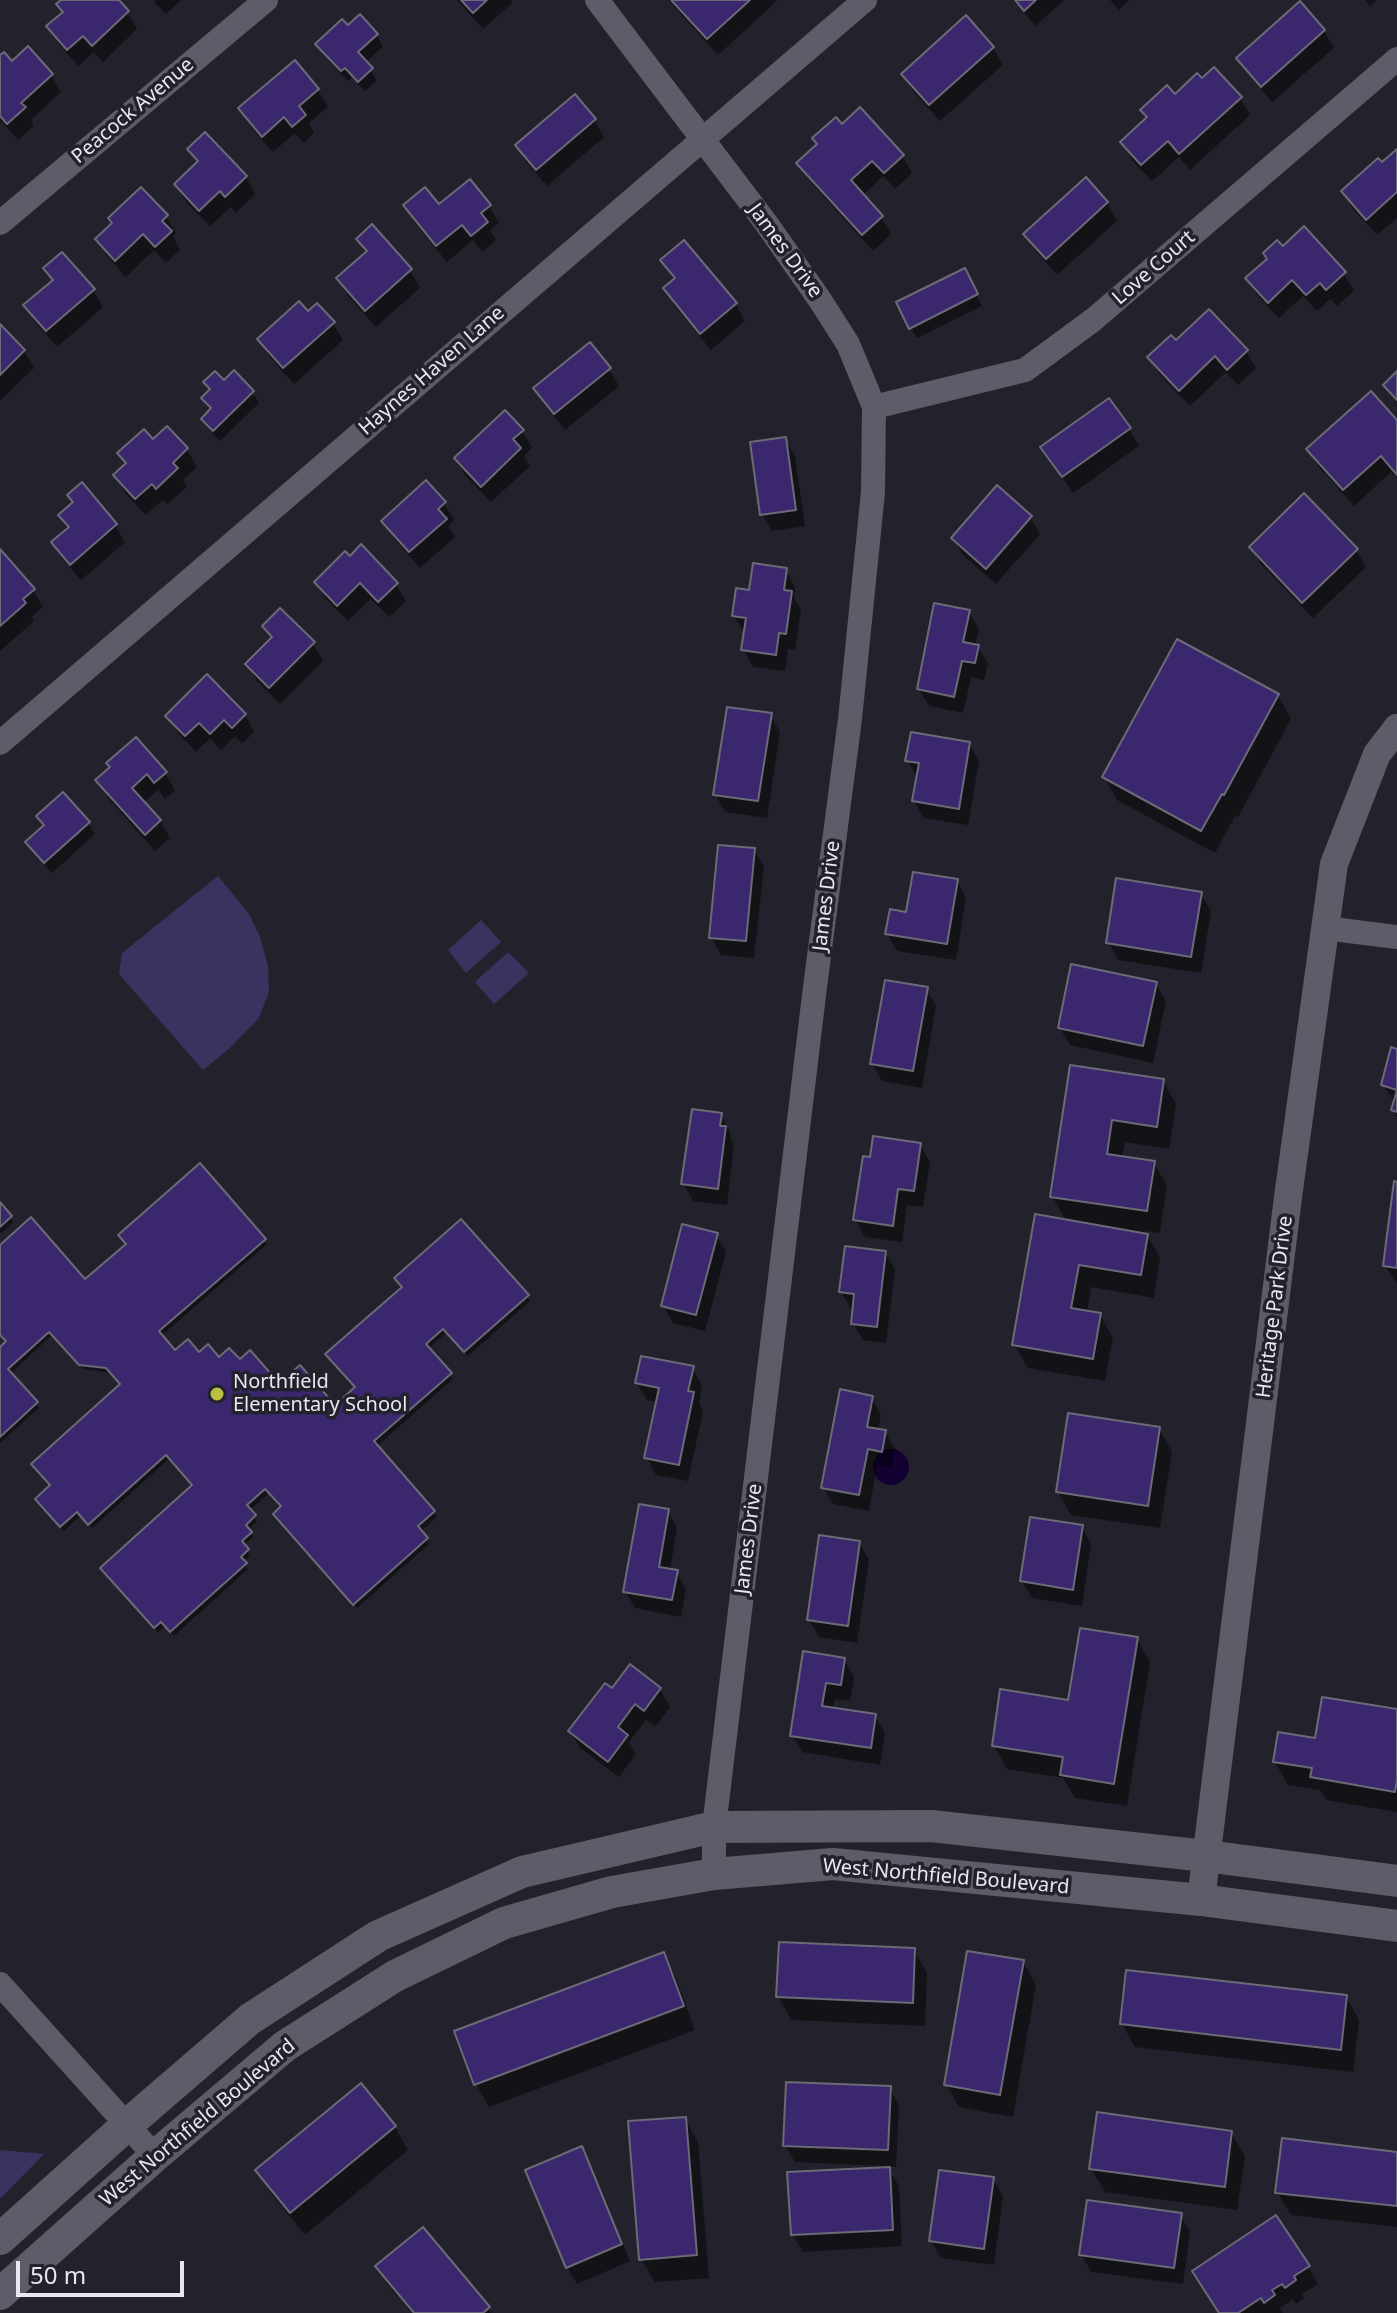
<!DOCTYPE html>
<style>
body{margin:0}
#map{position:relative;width:1397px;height:2313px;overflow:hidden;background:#23222c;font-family:"Noto Sans",sans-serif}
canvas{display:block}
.scale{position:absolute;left:16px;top:2261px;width:168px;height:36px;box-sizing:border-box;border:4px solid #e8e7ef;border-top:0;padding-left:10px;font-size:24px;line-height:28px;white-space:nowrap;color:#e8e7ef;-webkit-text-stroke:6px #23222c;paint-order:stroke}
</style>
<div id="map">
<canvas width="1397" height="2313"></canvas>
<div class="scale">50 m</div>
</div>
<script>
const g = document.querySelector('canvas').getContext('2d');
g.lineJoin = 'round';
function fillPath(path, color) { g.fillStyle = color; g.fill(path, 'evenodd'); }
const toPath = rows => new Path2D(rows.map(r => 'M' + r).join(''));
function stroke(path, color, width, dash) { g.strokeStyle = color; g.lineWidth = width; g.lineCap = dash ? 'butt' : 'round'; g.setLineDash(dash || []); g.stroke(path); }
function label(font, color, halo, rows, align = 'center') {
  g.font = font + ' "Noto Sans",sans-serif'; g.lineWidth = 7; g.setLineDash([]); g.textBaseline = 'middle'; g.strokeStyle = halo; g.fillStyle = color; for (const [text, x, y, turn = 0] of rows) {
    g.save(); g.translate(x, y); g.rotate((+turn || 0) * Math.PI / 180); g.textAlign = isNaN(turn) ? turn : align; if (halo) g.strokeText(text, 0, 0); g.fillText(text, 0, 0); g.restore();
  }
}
const green = toPath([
 [218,876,249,914,260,937,268,966,269,992,259,1018,230,1048,203,1070,119,974,122,953],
 [481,920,501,942,466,973,448,950],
 [508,952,529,973,494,1004,475,982],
 [0,2150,44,2154,0,2199]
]);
const water = toPath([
 '873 1467a18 18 0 1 1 36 0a18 18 0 1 1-36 0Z'
]);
const shadow = toPath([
 [64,0,117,0,127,12,137,29,103,62,94,52,78,66,59,44,49,27,64,13],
 [156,0,181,0,166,14,154,2],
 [457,0,511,0,512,3,483,29],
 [668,0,778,0,718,55],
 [1013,0,1065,0,1035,26],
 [1110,0,1130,0,1119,10],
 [1365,0,1377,0,1370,6],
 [1300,4,1324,31,1334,48,1272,102,1249,75,1239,58],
 [348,28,376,35,383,46,365,63,377,80,365,91,352,77,348,81,324,55,318,44],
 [993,48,1003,65,940,121,913,91,903,74],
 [28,49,51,75,61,92,31,120,34,126,18,140,0,120,0,58,12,64],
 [295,63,318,90,328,107,309,123,314,133,303,143,295,133,273,152,250,126,241,109],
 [1201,81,1240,98,1250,115,1190,170,1179,157,1152,181,1132,160,1122,143,1148,119,1143,110,1175,97],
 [594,120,604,137,547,186,527,163,517,146],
 [842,127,902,156,912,173,895,189,883,176,862,196,881,217,891,234,873,251,809,180,799,163],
 [190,149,246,177,255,194,236,213,231,207,210,226,186,202,176,185,198,164],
 [1397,152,1397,218,1377,235,1353,209,1343,192],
 [1085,180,1107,203,1117,221,1057,275,1036,251,1026,234],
 [405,206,489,206,499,223,490,230,496,240,482,252,473,240,447,262,415,223],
 [166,216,176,233,173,237,180,250,166,263,154,250,126,277,108,257,98,240],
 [372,227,410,271,420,288,376,327,348,296,339,279,367,254,358,239],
 [684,243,736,304,745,321,711,350,675,306,666,289,675,281,662,261],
 [1282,249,1344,274,1354,291,1337,306,1330,299,1317,311,1303,296,1279,318,1258,296,1248,279],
 [46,269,93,290,103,307,57,347,36,323,26,306,53,282],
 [970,282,982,306,917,338,911,328],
 [308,314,333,323,343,340,294,384,269,356,260,339],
 [0,327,24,351,34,368,0,401],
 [1176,343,1246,351,1256,368,1238,385,1226,372,1190,406,1160,375,1150,358],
 [589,345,609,370,619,386,565,430,545,405,535,388],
 [206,382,224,383,252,392,259,403,220,441,210,430,203,419,210,410,204,399,211,391],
 [1397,423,1397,478,1391,472,1354,506,1319,467,1309,450],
 [167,429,187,450,197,467,183,480,187,487,167,504,163,500,146,515,125,493,116,476,127,466,120,453,153,442],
 [1129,429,1139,446,1073,493,1043,448],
 [522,431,532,448,524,456,530,466,491,502,466,476,456,459],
 [785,439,795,456,805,526,772,531,762,514],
 [444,503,454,520,448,526,455,537,420,568,394,538,384,521],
 [60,515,115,525,125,542,81,580,63,560,53,543,69,530],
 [1030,517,1040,534,996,584,963,555,953,538],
 [1251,547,1356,550,1366,567,1313,618,1261,564],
 [0,552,33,590,43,607,32,617,34,621,0,651],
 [350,558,396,584,406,601,389,617,371,599,348,621,326,599,316,582],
 [785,570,795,587,794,598,801,610,795,650,788,649,785,671,753,667,743,649,744,633,734,616,750,592],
 [969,612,979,629,975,646,978,647,988,664,984,680,971,677,963,713,929,706,919,689],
 [264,627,313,644,323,661,280,704,257,681,248,664,272,640],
 [1278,696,1291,719,1238,817,1235,816,1215,853,1117,800,1104,777],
 [245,715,254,732,242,744,235,736,221,750,210,738,196,752,178,733,168,716],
 [770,715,780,732,767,818,725,812,715,794],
 [969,744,979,761,968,825,924,818,914,801,918,779,908,761],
 [112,768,165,773,175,790,165,799,158,790,143,803,160,821,170,838,155,851,108,798,98,781],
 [38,817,88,823,95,834,52,873,34,853,27,842,44,827],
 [754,850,764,867,754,958,721,955,711,938],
 [957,881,966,898,956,960,897,951,887,933,908,914],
 [1201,894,1211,911,1201,973,1118,960,1108,942],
 [1156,984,1166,1001,1153,1063,1070,1045,1060,1028],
 [926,989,936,1006,922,1088,882,1081,872,1064],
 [1397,1051,1397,1117,1393,1110,1395,1103,1383,1085],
 [1072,1067,1163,1081,1176,1104,1169,1149,1125,1142,1122,1158,1154,1163,1167,1186,1160,1233,1145,1231,1160,1258,1154,1298,1091,1287,1087,1313,1100,1315,1113,1338,1105,1381,1028,1368,1014,1345,1067,1222,1052,1196],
 [720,1114,730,1132,730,1137,734,1145,727,1205,693,1201,684,1184],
 [920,1145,930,1162,923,1207,907,1205,902,1242,865,1237,855,1219,871,1159],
 [1397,1184,1397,1284,1385,1266],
 [0,1205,13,1222,0,1234],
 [716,1235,726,1252,705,1331,673,1323,663,1306],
 [264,1240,267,1244,161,1336,175,1353,199,1354,239,1362,279,1386,334,1408,357,1388,331,1359,527,1296,530,1301,468,1356,447,1332,428,1349,453,1379,376,1447,437,1517,420,1532,429,1544,357,1608,278,1519,282,1508,269,1493,249,1511,257,1521,248,1530,253,1537,243,1546,250,1555,243,1562,248,1569,174,1636,165,1626,158,1632,105,1573,194,1486,169,1459,92,1528,80,1516,64,1531,40,1504,122,1385,111,1373,83,1369,52,1335,10,1374,39,1408,0,1443,0,1350,8,1343,0,1334,0,1247,85,1282],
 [885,1252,895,1270,886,1343,863,1340,853,1323,854,1310,851,1309,841,1292],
 [692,1368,702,1385,699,1404,703,1411,688,1481,656,1475,647,1458,658,1402,647,1400,637,1383],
 [871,1397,881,1415,878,1431,885,1432,895,1449,891,1468,877,1465,869,1511,833,1504,823,1487],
 [1159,1429,1172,1452,1160,1528,1071,1515,1058,1492],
 [668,1511,677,1528,670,1571,676,1572,686,1589,681,1617,635,1608,625,1591],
 [1082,1527,1091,1544,1082,1606,1032,1598,1022,1581],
 [859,1543,869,1560,857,1643,819,1637,809,1620],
 [1137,1639,1150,1662,1127,1806,1075,1798,1063,1778,1007,1769,994,1746,1070,1702],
 [805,1654,844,1660,854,1677,850,1701,835,1699,833,1709,875,1716,885,1733,880,1765,802,1752,792,1735],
 [660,1690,670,1707,655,1727,646,1720,629,1742,636,1754,619,1777,580,1748,570,1731,612,1691],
 [1397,1711,1397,1812,1326,1800,1320,1790,1288,1785,1275,1762,1316,1740],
 [914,1950,927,1973,925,2026,791,2020,778,1996],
 [663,1955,676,1978,695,2030,489,2107,476,2084],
 [1023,1962,1036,1985,1013,2117,959,2107,946,2084],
 [1346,1997,1359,2020,1353,2072,1135,2047,1122,2024],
 [361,2086,395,2127,408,2150,305,2235,271,2193,258,2170],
 [889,2088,899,2105,896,2167,887,2166,899,2186,902,2246,803,2252,793,2235,884,2169,884,2166,795,2162,785,2145],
 [685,2119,698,2142,709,2278,655,2282,641,2259],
 [1231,2132,1245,2156,1237,2210,1105,2192,1091,2169],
 [581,2149,591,2166,630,2261,577,2284,567,2267],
 [1397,2154,1397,2227,1291,2215,1277,2192],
 [993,2179,1003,2196,994,2265,941,2258,931,2241],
 [1180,2215,1190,2232,1183,2284,1091,2272,1081,2254],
 [378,2267,489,2308,491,2313,412,2313,387,2284],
 [1308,2267,1318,2284,1302,2294,1304,2298,1296,2304,1293,2299,1280,2308,1283,2313,1220,2313]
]);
const building = toPath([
 [61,0,119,0,129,11,92,46,83,36,67,50,46,26,63,12,56,4,61,0],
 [461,0,487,0,473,13,461,0],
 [671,0,750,0,707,39,671,0],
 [1015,0,1036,0,1024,11,1015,0],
 [1300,1,1325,30,1261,87,1236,58,1300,1],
 [360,14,378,34,358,52,373,68,358,82,345,68,341,71,315,44,342,19,348,25,360,14],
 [966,15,994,47,929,105,901,74,966,15],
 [28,46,53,74,21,103,26,107,7,124,0,116,0,55,4,52,12,61,28,46],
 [295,60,319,89,299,106,306,115,292,127,284,117,262,137,238,108,295,60],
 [1214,67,1242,97,1179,154,1168,141,1141,165,1120,142,1147,117,1140,110,1167,85,1175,94,1197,73,1202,78,1214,67],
 [575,94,596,119,536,170,515,145,575,94],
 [860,107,904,155,884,173,872,161,851,180,883,216,862,235,796,163,817,144,812,138,836,117,842,124,860,107],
 [205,132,247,176,225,197,220,191,199,211,174,184,198,161,187,149,205,132],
 [1397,149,1397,192,1366,220,1341,191,1378,158,1382,162,1397,149],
 [1086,177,1108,202,1046,259,1023,234,1086,177],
 [470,179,491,205,481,213,488,222,471,236,462,225,436,246,403,205,425,187,439,204,470,179],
 [141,187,168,215,162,221,172,231,155,247,143,234,115,261,95,239,112,223,108,218,141,187],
 [372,224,412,269,365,311,336,278,367,251,356,239,372,224],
 [1304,226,1346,272,1326,290,1320,283,1306,295,1292,280,1268,303,1245,278,1267,259,1263,253,1277,240,1283,246,1304,226],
 [684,240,737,303,700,334,663,288,675,278,660,260,684,240],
 [62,252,95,289,46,331,23,305,53,280,43,268,62,252],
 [965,268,978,294,909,329,896,302,965,268],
 [299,301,308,311,317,303,335,322,283,368,257,339,299,301],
 [1209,309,1248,350,1227,370,1215,356,1179,391,1147,357,1171,335,1176,340,1209,309],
 [0,324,25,350,0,375,0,324],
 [590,342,611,368,554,414,533,388,590,342],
 [234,370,254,391,213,431,201,419,211,408,201,398,210,389,203,382,215,371,224,380,234,370],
 [1397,371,1397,400,1383,385,1397,371],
 [1371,391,1397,420,1397,475,1381,456,1343,490,1306,449,1371,391],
 [1109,398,1131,428,1062,477,1040,447,1109,398],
 [505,410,524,430,513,439,521,448,481,487,454,458,505,410],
 [167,426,188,448,173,463,178,468,156,489,152,484,135,499,113,475,126,463,117,453,144,429,153,439,167,426],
 [786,437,796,510,760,515,750,442,786,437],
 [426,480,446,502,438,509,447,519,409,552,381,521,426,480],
 [82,482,117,524,70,565,51,542,69,527,58,515,73,502,67,495,82,482],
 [997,485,1032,516,986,569,951,538,997,485],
 [1304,493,1358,549,1302,603,1249,547,1304,493],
 [361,544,398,583,378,602,360,583,337,606,314,582,345,551,350,556,361,544],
 [0,549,35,589,23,599,26,603,0,626,0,549],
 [753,563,787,568,784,590,792,591,786,634,779,633,776,655,741,650,746,618,732,616,736,588,749,590,753,563],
 [934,603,970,610,963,642,979,645,975,663,962,661,954,697,917,689,934,603],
 [280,608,315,642,269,688,245,664,272,637,262,626,280,608],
 [1177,639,1279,694,1224,795,1222,794,1201,831,1102,777,1177,639],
 [207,674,246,714,232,728,224,720,210,734,199,723,185,736,165,716,207,674],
 [727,707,772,713,758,801,713,795,727,707],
 [911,732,970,742,959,809,912,801,919,763,905,761,911,732],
 [136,737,167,772,154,783,147,774,132,788,161,820,145,835,95,780,110,767,106,763,136,737],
 [63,792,90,822,44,863,25,842,44,825,36,816,63,792],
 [718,845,755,848,746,941,709,938,718,845],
 [913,872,958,879,947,944,885,934,890,909,906,912,913,872],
 [1116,878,1202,892,1191,957,1106,943,1116,878],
 [1071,964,1157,982,1143,1046,1058,1028,1071,964],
 [885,980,928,987,913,1071,870,1064,885,980],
 [1391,1047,1397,1049,1397,1112,1391,1110,1397,1090,1381,1085,1391,1047],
 [1070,1065,1164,1079,1157,1127,1112,1120,1107,1154,1155,1161,1147,1211,1050,1197,1070,1065],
 [692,1109,722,1113,720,1126,726,1126,718,1189,681,1184,692,1109],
 [873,1136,921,1143,914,1191,898,1189,893,1226,853,1220,863,1156,870,1157,873,1136],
 [200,1163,266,1239,159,1331,175,1350,188,1339,199,1352,208,1344,219,1357,229,1348,240,1359,250,1350,279,1383,300,1365,335,1405,355,1387,325,1354,402,1287,394,1278,461,1219,529,1295,464,1352,443,1329,426,1344,452,1373,374,1441,435,1511,418,1526,428,1538,353,1605,273,1514,281,1506,265,1489,247,1505,256,1515,246,1525,252,1532,242,1541,249,1549,241,1557,247,1563,170,1632,161,1622,154,1628,100,1568,192,1485,166,1455,88,1525,77,1512,60,1527,35,1499,50,1485,31,1464,120,1384,106,1368,79,1365,49,1332,8,1369,38,1402,0,1437,0,1347,6,1341,0,1335,0,1245,31,1217,85,1279,126,1244,118,1235,200,1163],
 [1394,1181,1397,1182,1397,1268,1383,1266,1394,1181],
 [0,1202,12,1216,0,1227,0,1202],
 [1035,1214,1148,1234,1141,1275,1079,1265,1071,1308,1101,1313,1093,1359,1012,1345,1035,1214],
 [682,1224,718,1233,696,1315,661,1306,682,1224],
 [845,1246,886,1251,877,1327,851,1324,854,1294,839,1292,845,1246],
 [641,1356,694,1366,688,1391,694,1392,679,1465,644,1458,659,1388,635,1383,641,1356],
 [840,1389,873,1396,867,1427,886,1430,882,1452,868,1449,859,1495,821,1488,840,1389],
 [1068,1413,1160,1427,1148,1506,1056,1492,1068,1413],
 [639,1504,669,1509,659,1567,678,1570,672,1600,623,1592,639,1504],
 [1030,1517,1083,1525,1073,1590,1020,1581,1030,1517],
 [819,1535,860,1541,848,1626,807,1620,819,1535],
 [1080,1628,1138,1637,1114,1784,1060,1775,1063,1757,992,1746,1000,1689,1068,1700,1080,1628],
 [803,1651,845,1658,841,1685,826,1683,822,1706,876,1714,871,1748,790,1736,803,1651],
 [630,1664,661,1688,644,1711,635,1704,618,1727,628,1735,608,1762,568,1731,605,1683,612,1688,630,1664],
 [1322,1697,1397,1709,1397,1780,1395,1792,1310,1777,1312,1768,1273,1762,1278,1732,1315,1738,1322,1697],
 [779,1942,915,1948,913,2003,776,1997,779,1942],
 [967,1951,1024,1960,1000,2095,944,2085,967,1951],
 [664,1952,684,2006,474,2085,454,2031,664,1952],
 [1126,1970,1347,1995,1341,2050,1120,2024,1126,1970],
 [786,2082,891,2086,888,2150,783,2146,786,2082],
 [361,2083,396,2126,290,2213,255,2170,361,2083],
 [1097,2112,1232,2131,1225,2187,1089,2169,1097,2112],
 [686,2117,697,2255,639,2260,628,2121,686,2117],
 [1282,2138,1397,2152,1397,2206,1275,2193,1282,2138],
 [582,2146,622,2244,566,2268,525,2170,582,2146],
 [890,2167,893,2230,791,2235,787,2172,890,2167],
 [939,2170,994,2177,984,2249,929,2241,939,2170],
 [1087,2200,1182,2213,1174,2268,1079,2255,1087,2200],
 [1276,2215,1310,2266,1294,2276,1296,2280,1285,2288,1282,2284,1272,2290,1275,2295,1264,2303,1261,2298,1238,2313,1219,2313,1192,2271,1276,2215],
 [423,2227,490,2307,483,2313,414,2313,375,2266,423,2227]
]);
const minor = toPath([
 [597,0,766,223,820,300,848,344,874,407,873,492,850,719,815,987,714,1827,714,1874],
 [0,223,266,0],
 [874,407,1025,370,1093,320,1397,59],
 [0,743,865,0],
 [1325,928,1397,937],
 [0,1984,155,2156]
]);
const tertiary = toPath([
 [1201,1900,1288,1197,1334,864,1377,754,1397,728]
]);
const secondary = toPath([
 [0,2239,127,2125,250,2019,378,1936,522,1872,714,1827,931,1826,1206,1856,1397,1881],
 [0,2294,155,2156,285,2046,395,1976,504,1923,612,1892,714,1874,833,1864,1201,1900,1397,1926]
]);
const markers = [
 [217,1394,8,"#bbc044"]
];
const streetNames = [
 ["Peacock Avenue",133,111,-40],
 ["James Drive",785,251,54],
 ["Love Court",1154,268,-41],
 ["Haynes Haven Lane",432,371,-41],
 ["James Drive",827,896,-83],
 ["Heritage Park Drive",1275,1307,-83],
 ["James Drive",749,1539,-83],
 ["West Northfield Boulevard",946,1877,5],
 ["West Northfield Boulevard",198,2123,-40]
];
const poiNames = [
 ["Northfield",233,1382],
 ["Elementary School",233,1405]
];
fillPath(green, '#3b3260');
fillPath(water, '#130133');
fillPath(shadow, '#0007');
fillPath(building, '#3a276e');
stroke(building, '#6b6a76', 2);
stroke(minor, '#5e5c68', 24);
stroke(tertiary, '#5e5c68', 28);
stroke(secondary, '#5e5c68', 32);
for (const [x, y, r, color] of markers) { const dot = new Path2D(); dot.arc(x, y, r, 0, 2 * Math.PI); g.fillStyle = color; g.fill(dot); stroke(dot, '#23222c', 3); }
label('20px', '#e8e7ef', '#23222c', streetNames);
label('20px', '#e8e7ef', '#23222c', poiNames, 'left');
</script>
